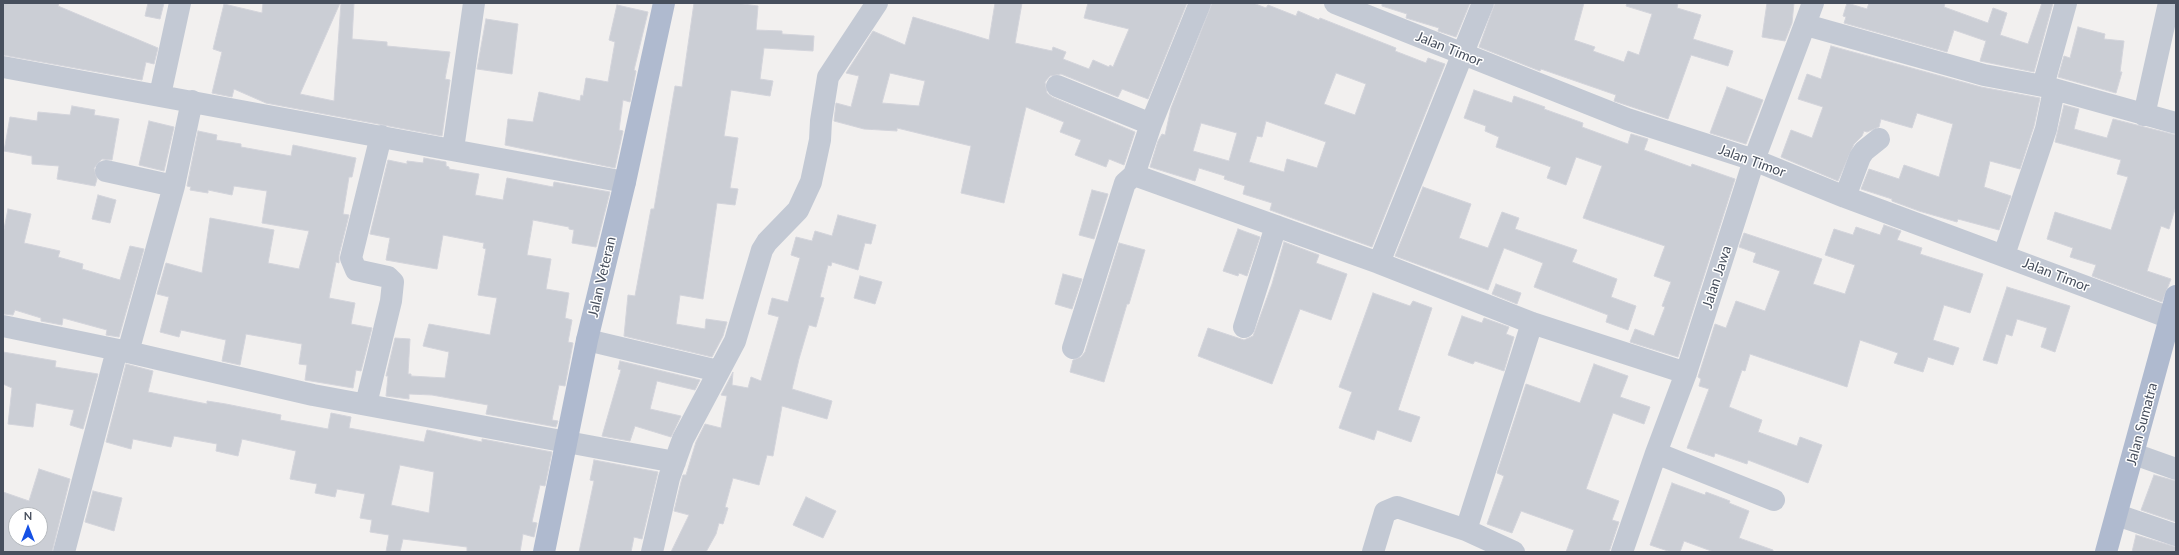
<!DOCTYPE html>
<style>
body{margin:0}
#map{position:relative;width:2179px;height:555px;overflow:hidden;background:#f2f0ef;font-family:Lato,sans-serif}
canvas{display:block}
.frame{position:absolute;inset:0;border:4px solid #474f5d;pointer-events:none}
.north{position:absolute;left:8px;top:507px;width:40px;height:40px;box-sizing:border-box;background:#fff;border:1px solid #b5b9be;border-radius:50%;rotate:0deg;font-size:11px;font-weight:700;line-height:16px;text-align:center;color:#474f5d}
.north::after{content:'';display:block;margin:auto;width:14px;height:18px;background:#1651e5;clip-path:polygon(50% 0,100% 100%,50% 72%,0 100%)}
</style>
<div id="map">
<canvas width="2179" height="555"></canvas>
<div class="frame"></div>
<div class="north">N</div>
</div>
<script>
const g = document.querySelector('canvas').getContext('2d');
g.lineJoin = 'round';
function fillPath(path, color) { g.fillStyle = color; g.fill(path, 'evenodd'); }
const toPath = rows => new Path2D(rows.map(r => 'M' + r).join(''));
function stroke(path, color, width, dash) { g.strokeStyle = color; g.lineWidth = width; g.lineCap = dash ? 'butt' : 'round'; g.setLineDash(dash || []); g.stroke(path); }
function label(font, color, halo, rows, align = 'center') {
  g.font = font + ' Lato,sans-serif'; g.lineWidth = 3; g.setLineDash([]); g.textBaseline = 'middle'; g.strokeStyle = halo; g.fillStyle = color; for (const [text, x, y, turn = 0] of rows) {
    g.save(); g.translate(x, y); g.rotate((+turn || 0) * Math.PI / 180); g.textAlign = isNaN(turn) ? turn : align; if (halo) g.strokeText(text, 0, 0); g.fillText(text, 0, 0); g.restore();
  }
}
const building = toPath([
 [3,3,59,3,58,6,158,48,154,64,146,62,142,80,3,55,3,3],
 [148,3,164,3,160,19,145,16,148,3],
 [263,3,340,3,300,94,334,101,341,3,354,3,352,39,387,42,387,46,450,52,445,79,450,80,442,136,266,103,234,89,232,97,212,93,222,52,213,49,224,4,262,13,263,3],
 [694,3,736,3,758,6,756,30,782,31,782,34,814,36,813,51,764,48,760,79,773,81,770,96,731,90,724,136,738,138,730,188,738,189,735,205,717,203,703,299,680,295,676,324,705,329,706,319,727,322,723,336,712,357,624,336,628,295,635,296,651,209,654,209,675,86,682,87,694,3],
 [995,3,1022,3,1015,43,1052,51,1053,47,1066,52,1063,59,1089,69,1093,60,1109,67,1110,65,1113,67,1129,29,1084,18,1088,3,1187,3,1148,99,1122,89,1118,97,1061,74,1050,76,1045,82,1047,93,1052,97,1135,132,1124,165,1109,159,1106,167,1075,155,1081,140,1060,132,1064,122,1026,107,1004,203,961,193,971,146,897,128,897,131,864,129,834,121,836,103,851,107,859,76,846,73,873,31,905,45,913,17,989,40,995,3],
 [890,73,925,81,919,106,882,103,890,73],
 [1212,3,1253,3,1266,8,1268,5,1296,16,1298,11,1319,20,1320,18,1396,48,1395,51,1426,63,1428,58,1445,64,1372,247,1270,210,1272,203,1243,194,1245,186,1224,179,1225,176,1199,168,1195,181,1150,167,1158,141,1162,134,1165,135,1171,108,1212,3],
 [1336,73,1366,84,1355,115,1324,104,1336,73],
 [1266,121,1326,142,1317,168,1287,159,1284,172,1249,162,1257,136,1262,137,1266,121],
 [1201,123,1237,133,1229,161,1193,151,1201,123],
 [1382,3,1470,3,1456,37,1438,31,1439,28,1406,18,1407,14,1382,6,1382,3],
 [1495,3,1584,3,1574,40,1595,47,1593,51,1624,62,1628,51,1639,55,1652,14,1626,6,1627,3,1678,3,1677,8,1701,15,1693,39,1733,51,1728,66,1691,55,1668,119,1614,101,1616,95,1541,69,1540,71,1479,47,1495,3],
 [1767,3,1794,3,1792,23,1785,41,1762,37,1767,3],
 [1847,3,1867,9,1869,3,1945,3,1944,7,1988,23,1993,8,2007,13,2000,35,2028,44,2042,3,2053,3,2034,72,1980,61,1986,41,1954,30,1947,52,1844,23,1846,17,1843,16,1847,3],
 [617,5,648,12,634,70,636,71,630,102,623,100,619,130,623,131,615,168,505,145,508,119,533,122,539,92,580,101,581,95,583,96,586,78,608,82,615,42,609,40,617,5],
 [486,19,518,24,512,74,477,69,486,19],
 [2078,27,2105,34,2104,39,2124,41,2120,72,2122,72,2116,93,2058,77,2064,56,2070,58,2078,27],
 [1831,46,1981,87,2040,98,2034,126,2020,169,1990,161,1984,187,2011,196,1999,230,1958,219,1957,222,1919,211,1892,201,1892,199,1861,189,1869,169,1899,179,1904,165,1939,177,1953,124,1917,113,1912,128,1881,119,1879,127,1867,132,1864,131,1862,136,1854,144,1838,181,1781,157,1791,130,1812,138,1823,107,1798,99,1807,74,1821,79,1831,46],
 [1727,87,1763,100,1746,144,1710,133,1727,87],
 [1474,90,1512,103,1514,96,1545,107,1544,109,1583,123,1582,127,1628,144,1631,134,1648,139,1644,150,1691,167,1692,164,1735,179,1678,357,1630,342,1635,329,1654,336,1665,307,1662,306,1671,282,1654,276,1665,246,1583,218,1602,166,1576,157,1566,185,1547,178,1551,167,1496,147,1499,137,1485,131,1486,126,1464,118,1474,90],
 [2064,105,2079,109,2074,129,2107,138,2113,119,2176,135,2176,206,2169,229,2161,226,2147,271,2171,279,2162,302,2092,276,2096,265,2070,257,2073,248,2047,239,2055,212,2111,230,2128,177,2117,174,2121,160,2055,142,2064,105],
 [72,106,95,110,94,115,119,119,112,160,102,159,94,168,97,179,95,186,57,179,59,166,32,164,32,156,4,151,10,117,37,121,38,112,70,115,72,106],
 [149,121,174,127,164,171,139,165,149,121],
 [198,131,217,135,216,140,241,144,241,147,291,156,293,145,356,158,352,177,349,177,343,214,349,215,339,255,339,263,336,262,329,298,355,303,351,324,372,328,361,371,356,370,353,388,305,380,307,365,299,364,302,344,246,334,240,365,222,361,226,340,181,330,179,337,160,332,169,297,157,294,166,263,202,273,210,218,274,230,268,263,299,269,309,231,262,223,267,191,234,186,232,195,208,190,208,193,190,190,191,187,187,186,198,131],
 [424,158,446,162,446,166,449,167,449,169,479,174,475,195,503,200,507,178,553,187,554,182,610,192,596,247,572,243,574,230,569,229,569,227,533,220,527,255,551,259,546,289,569,293,565,318,572,320,568,342,573,343,565,386,559,385,552,420,558,421,556,427,486,414,488,405,432,395,409,394,409,399,386,396,388,376,386,376,395,338,410,339,408,374,411,374,411,376,445,378,449,352,423,346,429,324,490,335,497,298,478,295,486,249,483,248,484,243,443,235,437,269,386,260,390,238,370,234,388,160,407,164,407,161,423,163,424,158],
 [1423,187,1471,204,1459,238,1488,248,1502,212,1519,218,1515,229,1577,250,1572,262,1617,279,1611,297,1636,306,1628,330,1606,322,1608,315,1534,287,1543,263,1504,248,1488,290,1395,256,1423,187],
 [1092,190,1108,194,1094,239,1079,235,1092,190],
 [98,195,116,200,110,223,92,219,98,195],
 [8,209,31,214,24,243,60,251,58,257,83,264,82,269,120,280,130,246,144,249,119,337,106,335,107,330,63,318,62,325,41,321,41,318,15,310,13,315,3,314,3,234,8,209],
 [838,215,876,225,871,244,865,243,858,270,832,262,831,266,828,265,820,297,824,298,816,327,809,325,799,359,792,389,832,401,827,419,782,406,773,456,767,455,759,485,733,478,725,507,728,508,723,524,719,523,716,534,706,552,671,552,689,515,674,511,681,482,683,475,686,475,696,442,705,424,721,428,727,396,721,395,733,372,732,385,748,388,751,377,761,381,779,317,768,314,772,298,788,302,800,258,791,255,796,237,812,241,815,231,832,236,838,215],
 [1884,225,1901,231,1897,240,1922,248,1920,254,1983,274,1970,313,1944,305,1933,340,1959,348,1953,365,1928,357,1923,372,1894,363,1898,353,1860,340,1847,387,1750,354,1745,371,1742,370,1729,407,1762,420,1758,432,1797,446,1800,437,1822,445,1808,483,1748,460,1747,464,1715,453,1714,457,1687,448,1709,389,1699,386,1701,379,1698,377,1715,324,1726,328,1736,301,1765,311,1780,271,1753,262,1756,253,1739,247,1744,233,1822,259,1813,284,1845,294,1855,265,1825,255,1834,229,1853,235,1856,227,1880,235,1884,225],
 [1238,229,1260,237,1247,276,1239,273,1238,276,1223,271,1238,229],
 [1284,242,1319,255,1316,263,1347,274,1331,320,1300,309,1272,384,1198,356,1208,328,1244,340,1253,336,1272,284,1284,242],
 [1119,243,1145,250,1129,304,1127,304,1104,382,1070,372,1073,360,1081,357,1085,352,1119,243],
 [1063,274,1082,279,1072,309,1055,304,1063,274],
 [860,276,882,282,875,304,854,298,860,276],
 [1496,284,1521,293,1517,304,1492,294,1496,284],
 [2007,287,2070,306,2055,352,2041,347,2047,328,2017,319,2012,336,2006,334,1997,364,1983,360,2007,287],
 [1373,293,1410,306,1413,301,1432,308,1398,410,1420,417,1411,442,1377,430,1374,440,1339,428,1352,392,1339,387,1373,293],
 [1462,316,1482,323,1484,318,1509,327,1506,334,1514,337,1504,371,1475,361,1473,364,1448,355,1462,316],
 [3,352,56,361,55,367,98,374,83,429,70,425,74,410,36,403,33,427,8,424,12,388,3,384,3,352],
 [620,361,700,380,695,390,657,381,650,409,681,416,671,437,635,426,630,441,602,436,621,370,618,369,620,361],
 [126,364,153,371,148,392,207,404,207,401,226,404,281,415,280,420,328,429,331,413,351,417,349,428,424,442,427,430,482,442,482,439,552,452,545,486,540,485,532,522,537,523,534,537,523,534,520,552,467,552,467,547,403,539,400,552,386,552,389,535,370,532,372,520,360,518,365,494,337,489,335,497,315,493,317,484,290,479,296,451,242,439,238,456,216,451,217,444,174,436,171,447,133,439,131,449,106,442,126,364],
 [400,465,434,472,429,513,391,505,400,465],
 [1594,364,1628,376,1620,397,1650,407,1644,424,1613,413,1586,489,1619,501,1612,520,1619,522,1609,552,1566,552,1574,530,1521,511,1512,533,1487,524,1504,476,1497,473,1526,384,1580,403,1594,364],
 [594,460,658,472,642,539,634,537,631,552,579,552,594,481,590,480,594,460],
 [39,469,70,479,52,552,3,552,3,492,29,501,39,469],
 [16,515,40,515,40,539,16,539,16,515],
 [2154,475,2176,481,2176,522,2141,510,2154,475],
 [1672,483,1705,495,1706,492,1730,501,1729,503,1749,511,1739,538,1773,550,1773,552,1714,552,1684,541,1680,552,1671,552,1650,545,1672,483],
 [93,491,122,498,114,531,85,522,93,491],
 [806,497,836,511,823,538,793,525,806,497],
 [2136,535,2176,547,2176,552,2132,552,2136,535]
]);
const minor = toPath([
 [1335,3,1627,119,1754,160,1845,197,2170,318],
 [1806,25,1984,75,2043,86,2176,123],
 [3,67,625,182],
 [1057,86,1151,124],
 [2043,86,2066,3],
 [160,95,180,3],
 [2144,115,2169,3],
 [453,149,474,3],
 [106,171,174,186],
 [1134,175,1379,263,1532,323,1686,373],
 [1845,197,1860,157,1864,151,1879,139],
 [2004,255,2046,129,2054,90],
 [1379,263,1483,3],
 [3,326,128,352,313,395,675,462],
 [1244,327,1276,226],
 [587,340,718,371],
 [1073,348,1125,183,1134,175,1151,124,1200,3],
 [128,352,174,186,192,101],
 [366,404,391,301,393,282,388,277,356,270,351,258,381,136],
 [1656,453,1774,500],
 [2134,454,2176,469],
 [2117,515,2176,535],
 [1466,530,1532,323],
 [64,552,117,350],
 [652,552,669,478,683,439,735,341,762,250,767,242,798,210,811,182,820,140,821,121,828,77,877,3],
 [1373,552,1385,512,1397,507,1466,530,1514,552],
 [1622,552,1656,453,1686,373,1754,160,1813,3]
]);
const major = toPath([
 [544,552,587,340,625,182,664,3],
 [2106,552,2176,296]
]);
const streetNames = [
 ["Jalan Timor",1449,49,22],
 ["Jalan Timor",1752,161,20],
 ["Jalan Timor",2056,275,21],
 ["Jalan Veteran",602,277,-77],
 ["Jalan Jawa",1717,277,-72],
 ["Jalan Sumatra",2142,424,-75]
];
fillPath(building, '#cbced5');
stroke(building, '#d3d4db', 1);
stroke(minor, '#c3c9d4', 22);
stroke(major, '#afbacf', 22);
label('14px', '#474f5d', '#fff', streetNames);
</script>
